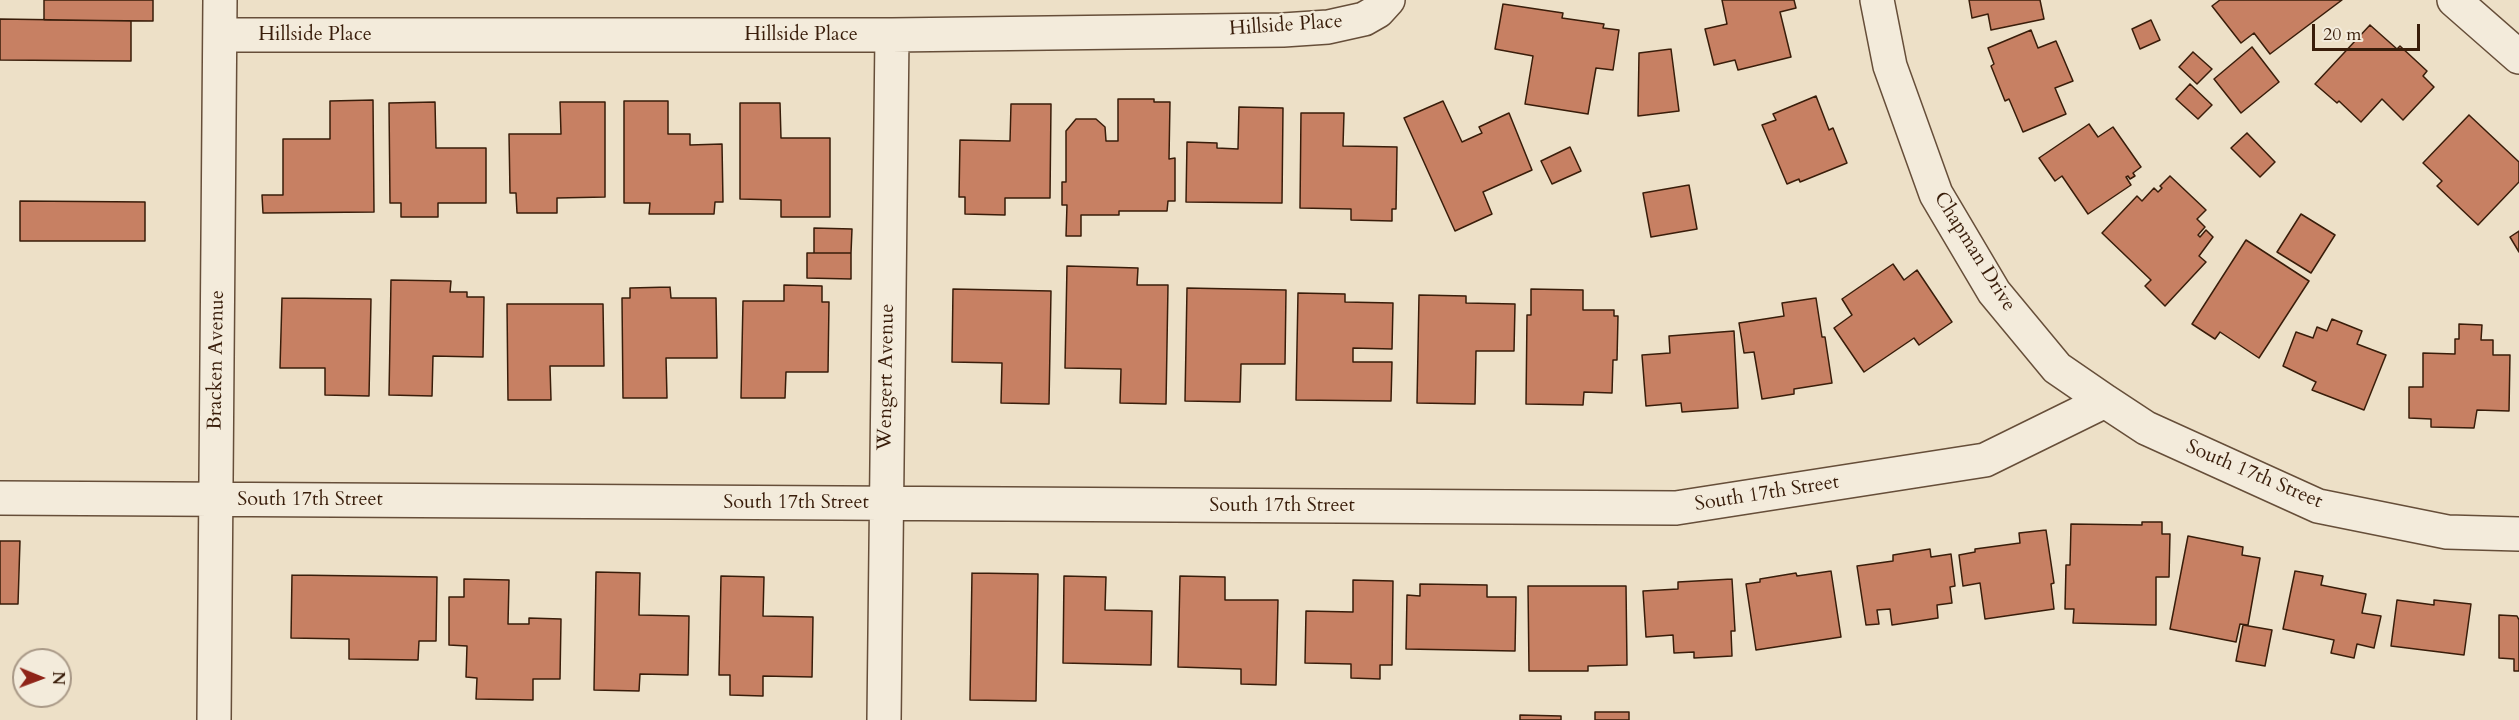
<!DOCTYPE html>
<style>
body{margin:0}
#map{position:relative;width:2519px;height:720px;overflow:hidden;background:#ede0c7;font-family:Cardo,serif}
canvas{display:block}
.north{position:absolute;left:12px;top:648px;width:60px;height:60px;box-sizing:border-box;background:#f3ebdb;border:2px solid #a99987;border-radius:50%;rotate:91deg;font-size:16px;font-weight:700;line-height:24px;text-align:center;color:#391d0a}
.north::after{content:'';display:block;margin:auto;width:21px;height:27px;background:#8f2418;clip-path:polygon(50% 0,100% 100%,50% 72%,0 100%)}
.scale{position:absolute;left:2312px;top:24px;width:108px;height:27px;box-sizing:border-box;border:3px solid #391d0a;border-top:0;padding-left:8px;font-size:18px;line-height:21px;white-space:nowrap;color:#391d0a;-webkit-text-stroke:4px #f3ebdb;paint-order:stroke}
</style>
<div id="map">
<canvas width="2519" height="720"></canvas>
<div class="north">N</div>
<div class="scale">20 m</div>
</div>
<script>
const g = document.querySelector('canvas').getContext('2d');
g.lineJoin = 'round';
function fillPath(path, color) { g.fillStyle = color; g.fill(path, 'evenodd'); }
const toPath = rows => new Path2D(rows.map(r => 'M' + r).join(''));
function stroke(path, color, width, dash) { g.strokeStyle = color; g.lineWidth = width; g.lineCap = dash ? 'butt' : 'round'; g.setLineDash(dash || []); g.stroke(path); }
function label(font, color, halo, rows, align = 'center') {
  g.font = font + ' Cardo,serif'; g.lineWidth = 4.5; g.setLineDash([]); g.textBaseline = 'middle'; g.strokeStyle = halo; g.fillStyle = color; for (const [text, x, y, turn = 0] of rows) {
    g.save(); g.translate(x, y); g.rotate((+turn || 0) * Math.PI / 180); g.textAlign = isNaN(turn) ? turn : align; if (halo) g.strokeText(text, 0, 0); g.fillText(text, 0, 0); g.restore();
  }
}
const building = toPath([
 [44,0,153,0,153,21,44,20,44,0],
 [1722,0,1794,0,1796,8,1780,12,1791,57,1738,70,1735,60,1714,65,1705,29,1727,24,1722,0],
 [1969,0,2040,0,2044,19,1991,30,1988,14,1972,18,1969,0],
 [2220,0,2342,0,2270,54,2254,33,2241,43,2212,6,2220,0],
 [1503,4,1563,13,1562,18,1604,24,1603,28,1619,30,1613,70,1596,68,1588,114,1525,104,1533,56,1495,49,1503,4],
 [0,19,131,21,131,61,0,60,0,19],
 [2151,20,2160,40,2140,49,2132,29,2151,20],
 [2370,25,2397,49,2400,46,2427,71,2423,76,2434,87,2403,120,2382,99,2361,122,2339,101,2337,103,2315,84,2370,25],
 [2031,30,2038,48,2056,41,2073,81,2055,88,2066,114,2023,132,2009,99,2005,101,1991,66,1994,64,1988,48,2031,30],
 [2252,47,2279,82,2241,113,2214,79,2252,47],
 [1671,49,1679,111,1638,116,1639,53,1671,49],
 [2193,52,2212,69,2197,84,2179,67,2193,52],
 [2190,84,2212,105,2198,119,2176,99,2190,84],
 [1816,96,1829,130,1833,128,1847,163,1800,182,1799,179,1787,184,1762,125,1776,120,1773,114,1816,96],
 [1118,99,1154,99,1154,102,1170,102,1169,159,1175,158,1175,201,1168,201,1167,211,1119,211,1119,215,1081,215,1081,236,1066,236,1067,205,1062,205,1062,182,1066,182,1066,131,1076,119,1096,119,1105,127,1106,141,1118,141,1118,99],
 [373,100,374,212,263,213,262,195,283,195,283,139,330,139,330,101,373,100],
 [624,101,668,101,668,134,690,134,690,145,722,144,723,202,715,202,714,214,649,214,650,203,624,203,624,101],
 [1443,101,1462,142,1482,133,1479,127,1509,113,1532,170,1483,192,1492,214,1455,231,1404,118,1443,101],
 [435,102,436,148,486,148,486,203,438,203,438,217,401,217,401,203,390,203,389,103,435,102],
 [560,102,605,102,605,197,557,198,557,213,517,213,516,193,510,193,509,134,561,134,560,102],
 [740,103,780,103,781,138,830,138,830,217,781,217,781,200,740,199,740,103],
 [1011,104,1051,104,1050,198,1005,198,1005,215,965,214,965,197,959,197,960,140,1010,141,1011,104],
 [1239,107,1283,108,1282,203,1186,202,1187,142,1217,143,1217,148,1238,149,1239,107],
 [1301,113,1344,113,1343,146,1397,147,1396,209,1392,209,1392,221,1351,220,1351,209,1300,208,1301,113],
 [2469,115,2519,162,2519,182,2478,225,2437,186,2442,181,2423,163,2469,115],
 [2089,124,2098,137,2113,127,2141,167,2133,173,2135,176,2130,179,2128,176,2126,177,2131,185,2088,214,2062,176,2055,181,2039,158,2089,124],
 [2247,133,2275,162,2260,177,2231,148,2247,133],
 [1570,147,1581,171,1552,184,1541,161,1570,147],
 [2170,176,2206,210,2197,219,2205,227,2198,235,2200,237,2206,230,2213,237,2199,256,2206,262,2165,306,2145,286,2151,280,2102,233,2137,196,2142,201,2154,188,2158,192,2162,188,2160,186,2170,176],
 [1689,185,1697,229,1651,237,1643,193,1689,185],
 [20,201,145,202,145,241,20,241,20,201],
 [2301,214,2335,235,2311,273,2277,252,2301,214],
 [814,228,852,229,851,253,814,253,814,228],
 [2519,231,2519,252,2510,237,2519,231],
 [2246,240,2309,281,2259,358,2220,332,2215,339,2192,324,2246,240],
 [807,253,851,253,851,279,807,278,807,253],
 [1893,264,1904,280,1917,270,1952,322,1919,345,1914,338,1864,372,1834,328,1852,315,1842,299,1893,264],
 [1067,266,1138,268,1137,285,1168,285,1166,404,1120,403,1121,369,1065,368,1067,266],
 [391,280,451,281,450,292,467,292,467,297,484,297,483,357,433,356,432,396,389,395,391,280],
 [784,285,822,286,822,302,829,302,828,372,786,372,785,398,741,398,743,301,784,301,784,285],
 [670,287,671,298,716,298,717,358,666,358,667,398,623,398,622,298,630,298,630,288,670,287],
 [1187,288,1286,290,1285,364,1241,364,1240,402,1185,401,1187,288],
 [953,289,1051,291,1049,404,1001,403,1002,363,952,362,953,289],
 [1531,289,1583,290,1583,310,1614,310,1614,316,1618,316,1617,360,1613,360,1612,393,1584,392,1583,405,1526,404,1527,315,1531,315,1531,289],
 [1298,293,1345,294,1345,302,1393,303,1392,349,1353,348,1353,362,1392,362,1391,401,1296,400,1298,293],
 [1419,295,1466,296,1466,303,1515,304,1514,351,1476,351,1475,404,1417,403,1419,295],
 [282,298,371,299,369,396,325,395,325,368,280,368,282,298],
 [1816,298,1822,337,1825,337,1832,383,1794,389,1794,394,1762,399,1754,352,1744,353,1739,323,1784,316,1782,303,1816,298],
 [507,304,603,304,604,366,550,366,551,400,508,400,507,304],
 [2332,319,2362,331,2357,344,2386,355,2364,410,2312,390,2316,382,2283,366,2296,332,2313,338,2317,327,2327,331,2332,319],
 [2459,324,2482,325,2481,340,2493,340,2493,355,2510,355,2509,411,2477,410,2474,428,2431,427,2431,419,2409,418,2409,387,2423,387,2423,353,2455,354,2455,339,2459,339,2459,324],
 [1734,331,1738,408,1682,412,1681,403,1646,406,1642,355,1670,353,1669,336,1734,331],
 [2142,522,2162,522,2162,534,2170,534,2169,577,2156,577,2156,625,2073,623,2074,609,2065,609,2066,565,2070,565,2071,524,2142,525,2142,522],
 [2046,530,2054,583,2051,584,2054,609,1985,619,1980,583,1963,586,1959,555,1975,552,1975,549,2020,543,2019,533,2046,530],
 [2188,536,2243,547,2242,555,2260,558,2248,625,2240,624,2236,642,2170,629,2188,536],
 [0,541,20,541,18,604,0,604,0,541],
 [1930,549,1931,557,1951,554,1955,586,1950,587,1952,603,1937,605,1938,618,1892,625,1890,609,1877,610,1879,624,1866,625,1857,566,1893,561,1893,555,1930,549],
 [1831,571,1841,637,1756,650,1746,584,1760,582,1760,579,1796,573,1797,576,1831,571],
 [2295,571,2323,576,2321,585,2366,594,2362,613,2381,616,2374,648,2357,644,2354,658,2331,653,2334,640,2283,629,2295,571],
 [596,572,640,573,639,615,689,616,688,675,640,674,639,691,594,690,596,572],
 [972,573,1038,574,1036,701,970,700,972,573],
 [292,575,437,577,436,641,419,641,418,660,349,659,349,639,291,638,292,575],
 [721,576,764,577,763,616,813,617,812,677,763,676,763,696,730,695,730,675,719,675,721,576],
 [1064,576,1106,577,1105,610,1152,611,1151,665,1063,663,1064,576],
 [1180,576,1225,577,1225,600,1278,600,1276,685,1241,684,1241,669,1178,667,1180,576],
 [464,579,509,580,508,624,529,624,529,618,561,619,560,679,533,679,533,700,476,699,477,678,466,677,467,646,449,645,449,597,464,597,464,579],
 [1732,579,1735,631,1731,631,1732,656,1694,658,1694,652,1674,653,1673,635,1646,637,1643,591,1678,589,1678,582,1732,579],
 [1353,580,1393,581,1392,665,1380,665,1380,679,1351,678,1351,664,1305,663,1306,611,1353,612,1353,580],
 [1420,584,1487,585,1487,597,1516,597,1515,651,1406,649,1407,595,1420,596,1420,584],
 [1528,586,1626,586,1627,665,1588,666,1588,671,1529,671,1528,586],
 [2397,600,2434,605,2434,600,2471,604,2464,655,2391,646,2397,600],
 [2499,615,2517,616,2519,620,2519,671,2514,671,2514,659,2499,658,2499,615],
 [2243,625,2272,630,2265,666,2236,661,2243,625],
 [1595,712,1629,712,1629,720,1595,720,1595,712],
 [1520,715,1561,716,1561,720,1520,720,1520,715]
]);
const minor = toPath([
 [1877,0,1890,66,1936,194,1994,292,2057,368,2105,401],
 [2454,0,2519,57],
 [220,35,892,35,1283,30,1328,27,1364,19,1378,11,1388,0],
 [0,498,1676,508,1985,460,2105,401,2146,428,2318,506,2447,532,2519,534],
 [214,720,220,0],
 [884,720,892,35]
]);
const streetNames = [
 ["Hillside Place",1286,26,-4],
 ["Hillside Place",315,35],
 ["Hillside Place",801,35],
 ["Chapman Drive",1974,252,58],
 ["Bracken Avenue",217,360,-89],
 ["Wengert Avenue",887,377,-89],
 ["South 17th Street",2254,475,23],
 ["South 17th Street",1767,494,-9],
 ["South 17th Street",310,500],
 ["South 17th Street",796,503],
 ["South 17th Street",1282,506]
];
fillPath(building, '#c78063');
stroke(building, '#391d0a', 1.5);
stroke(minor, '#664e39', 36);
stroke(minor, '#f3ebdb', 33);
label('20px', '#391d0a', '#f3ebdb', streetNames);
</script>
